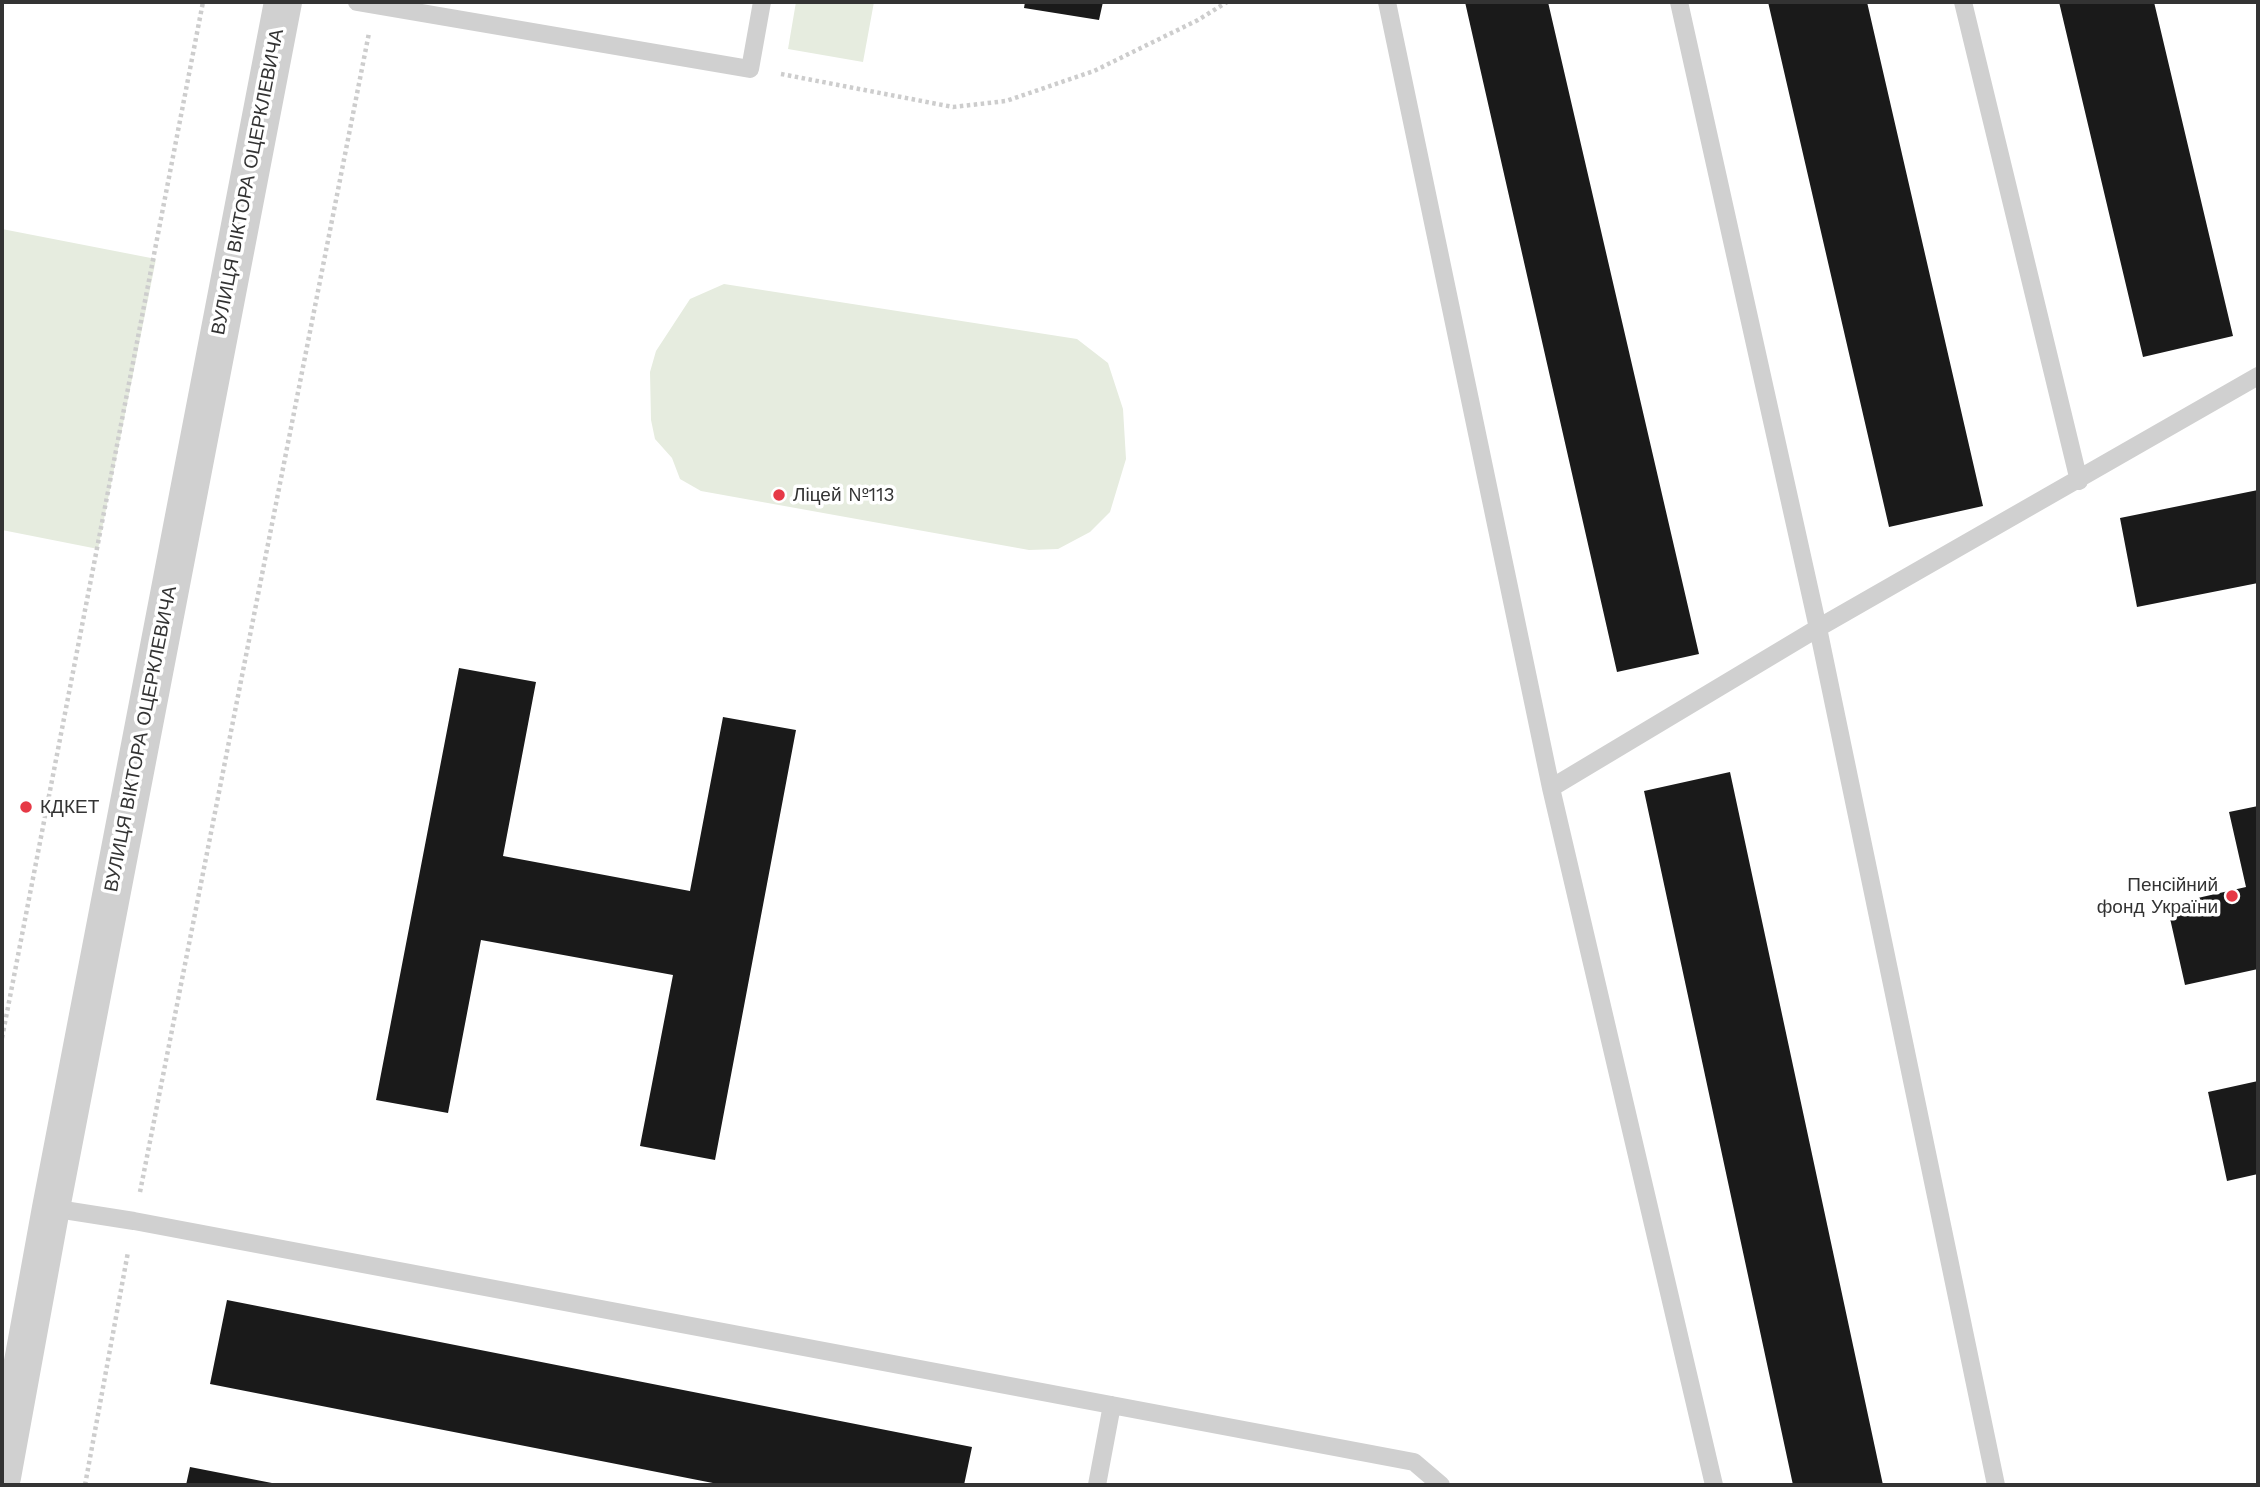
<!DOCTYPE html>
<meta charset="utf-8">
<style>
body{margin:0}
#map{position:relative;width:2260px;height:1487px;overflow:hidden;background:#fff;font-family:"Work Sans",sans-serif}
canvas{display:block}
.frame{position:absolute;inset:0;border:4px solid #333;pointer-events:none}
</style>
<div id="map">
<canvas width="2260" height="1487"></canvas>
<div class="frame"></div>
</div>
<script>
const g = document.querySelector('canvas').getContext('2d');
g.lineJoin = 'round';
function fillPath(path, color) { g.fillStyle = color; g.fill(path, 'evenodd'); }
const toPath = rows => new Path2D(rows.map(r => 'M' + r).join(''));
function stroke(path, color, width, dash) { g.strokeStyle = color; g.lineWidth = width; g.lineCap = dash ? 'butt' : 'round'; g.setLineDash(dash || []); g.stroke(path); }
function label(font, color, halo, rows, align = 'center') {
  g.font = font + ' "Work Sans",sans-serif'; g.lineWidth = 7; g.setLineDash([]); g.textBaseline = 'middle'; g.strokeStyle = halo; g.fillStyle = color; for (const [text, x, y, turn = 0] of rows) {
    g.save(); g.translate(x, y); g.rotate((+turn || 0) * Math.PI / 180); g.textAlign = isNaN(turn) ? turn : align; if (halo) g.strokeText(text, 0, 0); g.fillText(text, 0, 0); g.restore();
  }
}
const green = toPath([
 [796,2,874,2,863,62,788,49],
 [2,229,156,259,98,549,2,530],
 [724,284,1077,339,1108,363,1123,409,1126,459,1110,512,1090,532,1058,549,1029,550,701,491,680,479,672,458,655,439,651,420,650,372,656,351,690,299]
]);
const building = toPath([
 [1025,2,1103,2,1099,20,1024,8],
 [1465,2,1548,2,1699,654,1617,672],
 [1768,2,1867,2,1983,506,1889,527],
 [2059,2,2154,2,2233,336,2143,357],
 [2258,490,2258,583,2137,607,2120,518],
 [459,668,536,682,503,856,690,891,723,717,796,730,715,1160,640,1146,673,975,481,940,448,1113,376,1100],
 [1730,772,1883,1485,1793,1485,1644,791],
 [2258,806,2258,969,2185,985,2167,905,2246,887,2229,812],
 [2258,1081,2258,1174,2227,1181,2208,1092],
 [227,1300,972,1447,964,1485,723,1485,210,1384],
 [190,1467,277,1484,277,1485,186,1485]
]);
const path = toPath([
 [781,74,953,107,1006,101,1094,71,1198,20,1227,2],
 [2,1038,203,2],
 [140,1192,369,33],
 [85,1485,128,1252]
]);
const service = toPath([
 [357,2,750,69,762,2],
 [1387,2,1551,788,1818,628,2258,376],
 [1679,2,1818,628,1996,1485],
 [1963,2,2079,481],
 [1551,788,1714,1485],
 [51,1208,134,1221,1414,1462,1441,1485],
 [1097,1485,1112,1405]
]);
const tertiary = toPath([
 [2,1477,51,1208,283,2]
]);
const markers = [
 [779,495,7,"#e63946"],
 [26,807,7,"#e63946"],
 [2232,896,7,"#e63946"]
];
const streetNames = [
 ["ВУЛИЦЯ ВІКТОРА ОЦЕРКЛЕВИЧА",248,182,-79],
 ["ВУЛИЦЯ ВІКТОРА ОЦЕРКЛЕВИЧА",141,739,-79]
];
const poiNames = [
 ["Ліцей №113",793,495],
 ["КДКЕТ",40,807],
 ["Пенсійний",2218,885,"right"],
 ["фонд України",2218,907,"right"]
];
fillPath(green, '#e6ecdf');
fillPath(building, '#1a1a1a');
stroke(path, '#cdcdcd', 4.5, [3.5, 3.5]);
stroke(service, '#d0d0d0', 18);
stroke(tertiary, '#d0d0d0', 38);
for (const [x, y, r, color] of markers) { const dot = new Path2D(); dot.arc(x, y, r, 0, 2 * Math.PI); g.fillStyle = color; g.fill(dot); stroke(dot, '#fff', 2.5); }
label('19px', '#333', '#fff', streetNames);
label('19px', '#333', '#fff', poiNames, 'left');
</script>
